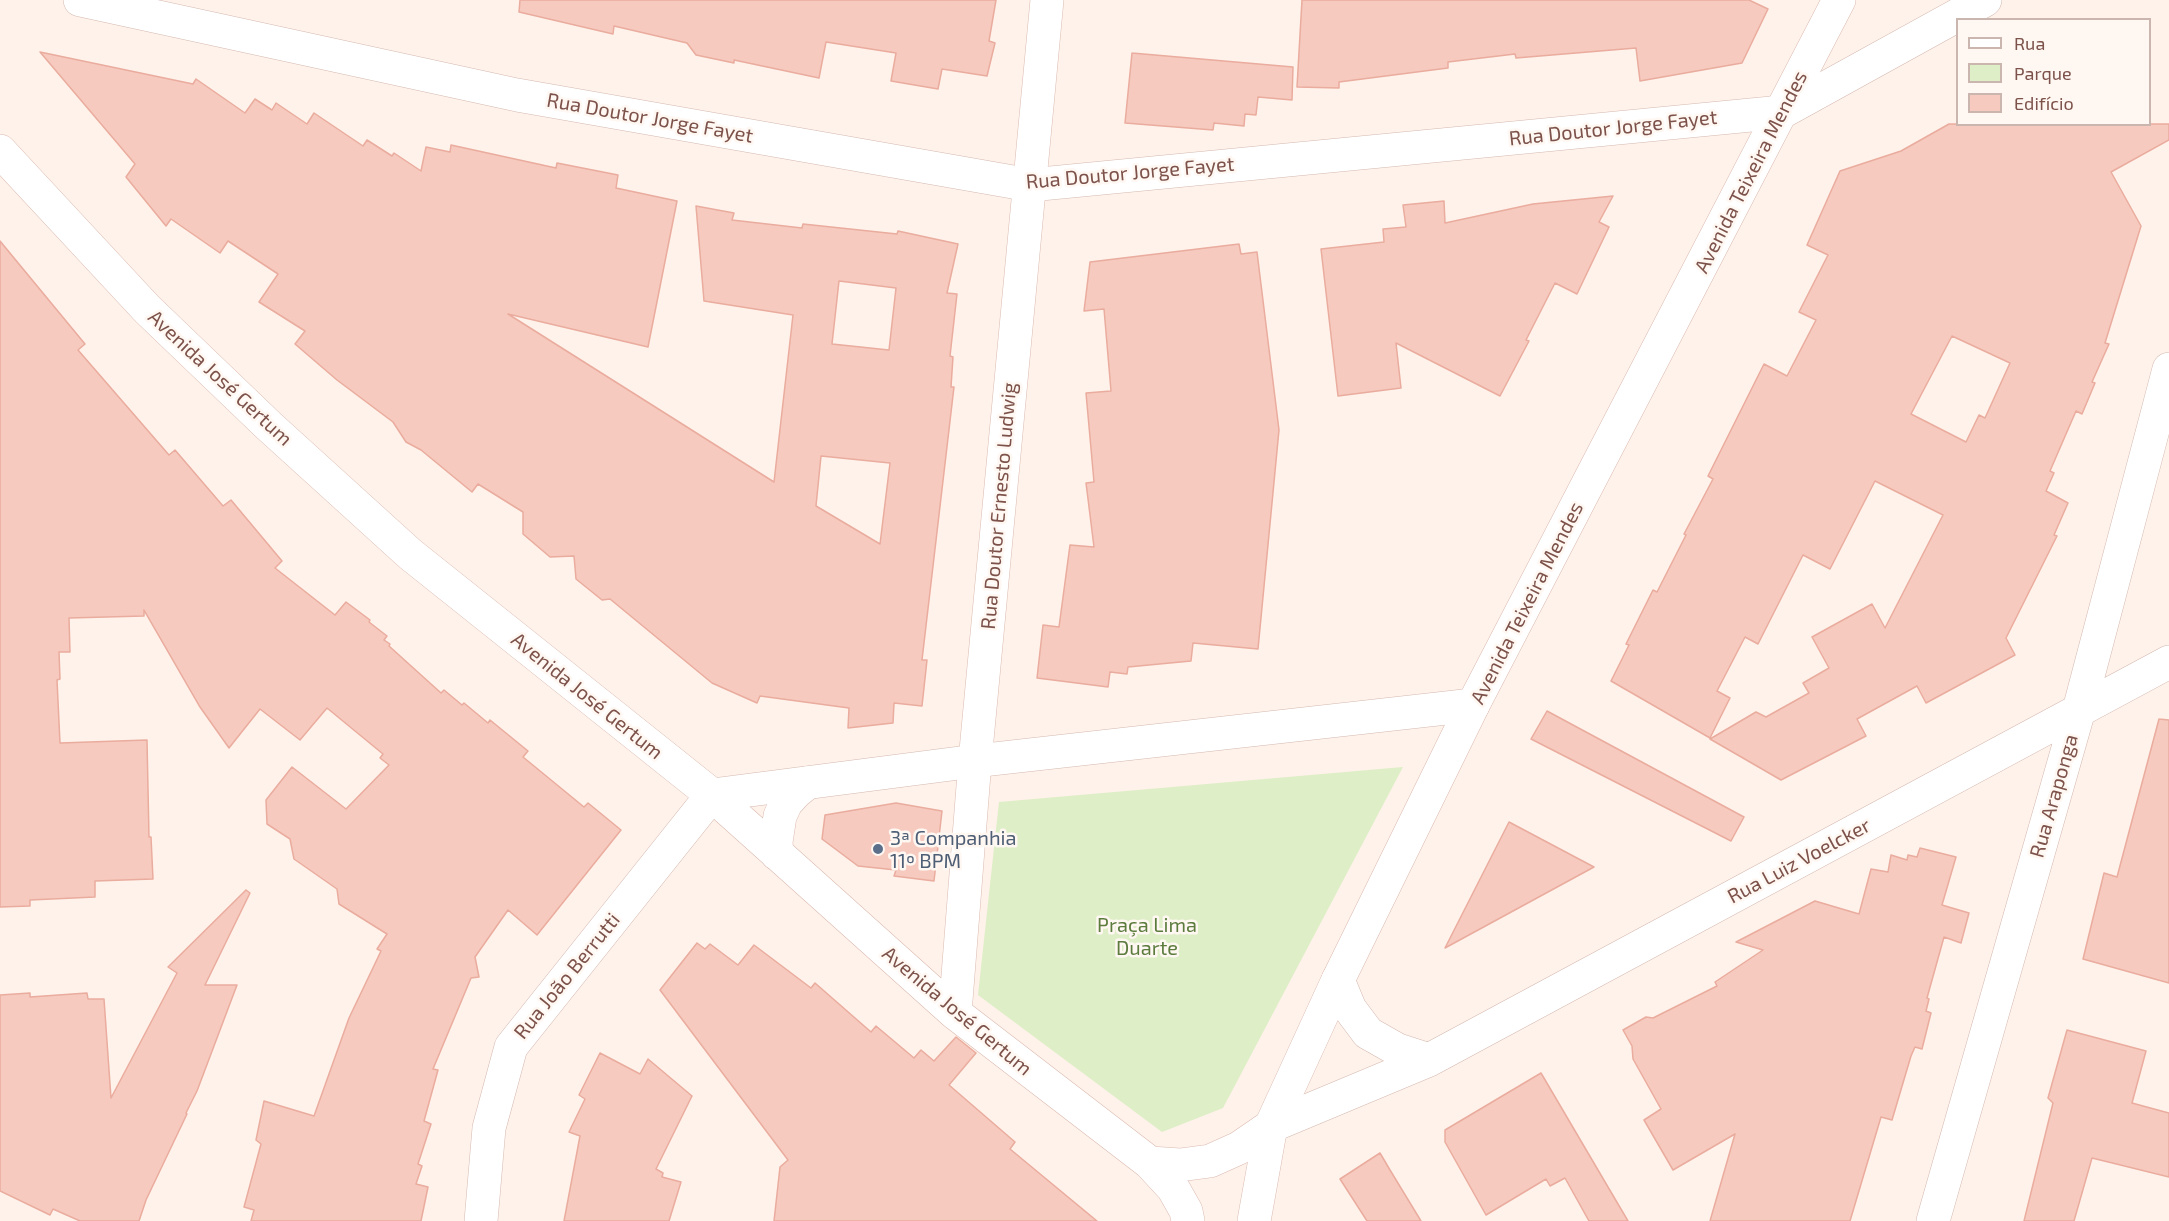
<!DOCTYPE html>
<meta charset="utf-8">
<style>
body{margin:0}
#map{position:relative;width:2169px;height:1221px;overflow:hidden;background:#fef2ea;font-family:"Exo 2",sans-serif}
canvas{display:block}
.legend{position:absolute;left:1956px;top:18px;width:195px;height:108px;box-sizing:border-box;background:#fff7f2;border:2px solid #cbb5af;margin:0;padding:8px 10px;list-style:none;font-size:18px;color:#7c524a}
.legend li{display:flex;align-items:center;gap:12px;height:30px}
.legend b{width:30px;border:2px solid #cbb5af}
</style>
<div id="map">
<canvas width="2169" height="1221"></canvas>
<ul class="legend">
<li><b style="height:8px;background:#fff"></b>Rua</li>
<li><b style="height:16px;background:#deeec6"></b>Parque</li>
<li><b style="height:16px;background:#f6cabf"></b>Edifício</li>
</ul>
</div>
<script>
const g = document.querySelector('canvas').getContext('2d');
g.lineJoin = 'round';
function fillPath(path, color) { g.fillStyle = color; g.fill(path, 'evenodd'); }
const toPath = rows => new Path2D(rows.map(r => 'M' + r).join(''));
function stroke(path, color, width, dash) { g.strokeStyle = color; g.lineWidth = width; g.lineCap = dash ? 'butt' : 'round'; g.setLineDash(dash || []); g.stroke(path); }
function label(font, color, halo, rows, align = 'center') {
  g.font = font + ' "Exo 2",sans-serif'; g.lineWidth = 5; g.setLineDash([]); g.textBaseline = 'middle'; g.strokeStyle = halo; g.fillStyle = color; for (const [text, x, y, turn = 0] of rows) {
    g.save(); g.translate(x, y); g.rotate((+turn || 0) * Math.PI / 180); g.textAlign = isNaN(turn) ? turn : align; if (halo) g.strokeText(text, 0, 0); g.fillText(text, 0, 0); g.restore();
  }
}
const green = toPath([
 [1403,767,1223,1108,1162,1132,978,995,999,802]
]);
const building = toPath([
 [520,0,996,0,989,41,995,43,987,76,942,69,938,89,891,81,896,53,826,42,819,78,734,60,734,63,696,55,687,43,614,26,613,34,519,12,520,0],
 [1302,0,1749,0,1768,9,1742,63,1640,81,1636,48,1516,58,1515,54,1448,62,1448,68,1339,82,1339,88,1297,87,1302,0],
 [40,52,193,84,196,79,245,113,255,99,272,110,276,103,307,124,314,113,363,146,367,140,392,156,394,153,421,171,426,147,450,152,451,145,556,168,557,163,618,175,616,188,677,201,648,347,508,314,774,482,793,315,704,301,696,206,734,213,732,220,802,228,803,224,897,234,898,231,958,244,947,293,957,294,950,356,953,357,951,387,954,387,922,660,927,660,922,706,894,703,893,723,848,728,849,708,760,696,757,703,712,683,610,599,602,600,576,579,574,556,550,557,523,534,523,512,478,484,472,492,421,450,406,442,393,422,337,380,295,344,305,331,259,302,278,274,228,241,220,253,171,219,166,226,126,177,135,164,40,52],
 [839,281,896,288,889,350,832,344,839,281],
 [821,456,890,463,880,544,816,506,821,456],
 [1132,53,1293,67,1292,100,1258,97,1256,115,1245,114,1244,126,1214,123,1213,130,1125,123,1132,53],
 [1949,124,2169,124,2169,140,2111,172,2141,226,2105,343,2109,344,2092,382,2095,383,2082,414,2076,411,2050,471,2054,473,2046,491,2068,503,2054,535,2057,536,2006,638,2015,655,1926,703,1917,686,1857,719,1866,736,1781,780,1710,739,1756,712,1766,717,1809,693,1803,683,1829,668,1812,637,1872,604,1885,628,1943,515,1875,481,1830,569,1803,555,1758,644,1745,637,1717,691,1730,698,1710,738,1611,681,1629,645,1626,644,1653,590,1657,592,1686,535,1684,534,1713,479,1708,476,1764,364,1787,376,1816,320,1799,312,1828,255,1807,245,1840,171,1901,151,1949,124],
 [1952,336,2010,363,1985,418,1979,415,1966,442,1911,414,1952,336],
 [1613,196,1599,222,1609,227,1577,294,1555,283,1526,340,1529,341,1500,396,1396,343,1401,388,1338,396,1321,249,1384,242,1383,229,1406,227,1403,205,1444,201,1445,223,1533,204,1613,196],
 [0,241,85,344,78,350,169,455,175,450,223,506,231,500,282,561,275,568,335,615,346,602,370,620,369,622,387,636,384,640,390,644,389,646,441,693,444,690,462,705,464,703,488,723,490,720,528,751,523,757,584,807,588,803,621,830,537,935,508,910,475,957,479,977,471,978,433,1069,438,1070,424,1121,431,1124,418,1164,422,1166,416,1184,428,1187,421,1221,251,1221,254,1210,244,1207,261,1144,256,1140,264,1101,314,1116,349,1018,381,951,377,949,387,934,339,904,337,889,294,859,290,839,267,824,266,800,292,767,346,809,389,765,380,758,383,754,327,708,300,740,260,709,229,748,200,707,144,610,144,616,69,618,70,652,59,652,60,679,57,680,60,743,147,740,149,837,151,837,153,879,95,881,95,897,30,900,30,906,0,907,0,241],
 [1239,244,1241,254,1257,252,1279,430,1258,649,1193,643,1191,661,1128,667,1127,674,1110,672,1108,687,1037,678,1043,625,1059,627,1070,545,1094,547,1086,483,1094,482,1086,393,1111,391,1104,309,1084,311,1090,262,1239,244],
 [1547,711,1744,817,1731,841,1531,739,1547,711],
 [2159,719,2169,720,2169,983,2083,959,2104,873,2117,877,2159,719],
 [896,803,942,811,934,881,894,876,896,870,858,866,822,839,825,815,896,803],
 [1509,822,1594,867,1445,948,1509,822],
 [1920,848,1956,857,1942,905,1969,913,1961,943,1944,937,1927,998,1929,999,1926,1011,1931,1013,1922,1049,1915,1047,1911,1056,1892,1120,1881,1117,1850,1221,1710,1221,1735,1134,1673,1170,1644,1120,1661,1109,1633,1059,1632,1046,1623,1030,1646,1017,1653,1018,1717,986,1715,982,1763,950,1736,942,1815,901,1859,914,1871,869,1888,872,1891,855,1907,860,1908,855,1917,857,1920,848],
 [246,890,250,893,205,985,237,985,197,1091,186,1113,187,1114,146,1200,139,1221,80,1221,53,1209,50,1215,0,1191,0,995,30,993,30,997,87,993,88,999,104,999,111,1098,177,973,168,967,246,890],
 [697,943,705,949,710,944,738,965,754,945,811,988,815,983,871,1032,876,1026,914,1058,921,1050,934,1061,956,1037,976,1053,949,1085,1015,1142,1010,1149,1097,1221,774,1221,780,1167,788,1160,660,990,697,943],
 [2067,1030,2146,1051,2132,1103,2169,1113,2169,1177,2092,1158,2074,1221,2024,1221,2053,1103,2048,1098,2067,1030],
 [600,1053,640,1074,648,1059,692,1096,656,1169,663,1173,662,1177,681,1182,669,1221,564,1221,580,1136,569,1132,585,1099,579,1095,600,1053],
 [1541,1073,1608,1187,1628,1221,1589,1221,1565,1178,1550,1186,1546,1179,1486,1215,1445,1142,1445,1130,1541,1073],
 [1380,1153,1390,1170,1421,1221,1367,1221,1340,1179,1380,1153]
]);
const street = toPath([
 [80,0,517,95,1030,185,1782,112,1985,0],
 [1338,980,1350,1009,1368,1033,1398,1050,1429,1060],
 [1271,1126,1429,1060,2169,662],
 [481,1221,489,1128,511,1047,712,795,975,761,1473,705],
 [1933,1221,2079,710,2169,369]
]);
const secondary = toPath([
 [0,151,147,309,269,426,410,554,712,795,955,1013,1150,1163,1173,1188,1186,1211,1188,1221],
 [777,854,776,842,780,816,786,803,796,792,807,783],
 [955,1013,975,761,1047,0],
 [1150,1163,1180,1165,1210,1161,1239,1148,1271,1126],
 [1254,1221,1271,1126,1338,980,1473,705,1839,0]
]);
const markers = [
 [878,849,6,"#5c6f8a"]
];
const streetNames = [
 ["Rua Doutor Jorge Fayet",650,118,10],
 ["Rua Doutor Jorge Fayet",1613,128,-6],
 ["Avenida Teixeira Mendes",1751,172,-63],
 ["Rua Doutor Jorge Fayet",1130,173,-5],
 ["Avenida José Gertum",220,378,43],
 ["Rua Doutor Ernesto Ludwig",999,506,-85],
 ["Avenida Teixeira Mendes",1527,603,-63],
 ["Avenida José Gertum",587,696,39],
 ["Rua Araponga",2054,796,-74],
 ["Rua Luiz Voelcker",1799,861,-28],
 ["Rua João Berrutti",567,976,-51],
 ["Avenida José Gertum",957,1011,40]
];
const serviceNames = [
 ["3ª Companhia",890,838],
 ["11º BPM",890,861]
];
const parkNames = [
 ["Praça Lima",1147,925],
 ["Duarte",1147,948]
];
fillPath(green, '#deeec6');
fillPath(building, '#f6cabf');
stroke(building, '#eaac9e', 1.5);
stroke(street, '#d4b9b0', 34);
stroke(secondary, '#dabab0', 34);
stroke(street, '#fff', 33);
stroke(secondary, '#fff', 33);
for (const [x, y, r, color] of markers) { const dot = new Path2D(); dot.arc(x, y, r, 0, 2 * Math.PI); g.fillStyle = color; g.fill(dot); stroke(dot, '#fff7f2', 2); }
label('20px', '#7c524a', '#fff7f2', streetNames);
label('20px', '#4e5e75', '#fff7f2', serviceNames, 'left');
label('20px', '#5c7c3e', '#fff7f2', parkNames);
</script>
